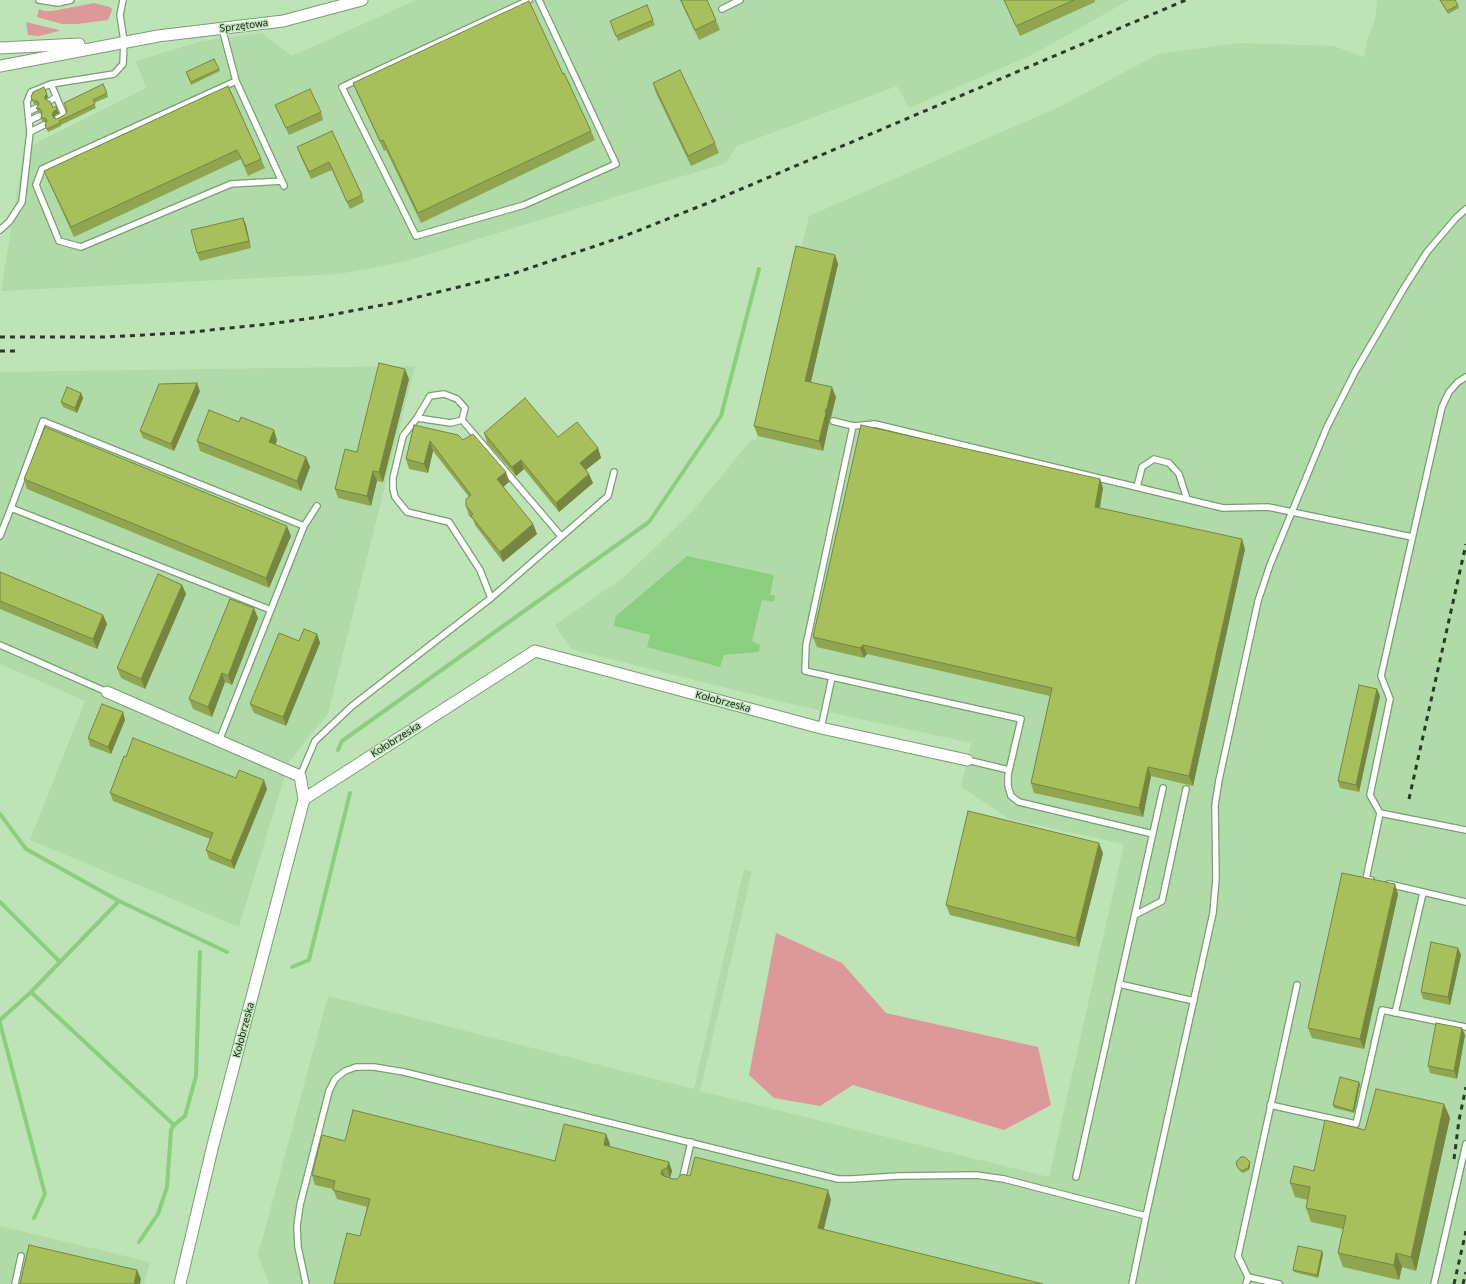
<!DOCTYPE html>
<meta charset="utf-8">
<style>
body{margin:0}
canvas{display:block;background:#bee3b7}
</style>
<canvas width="1466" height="1284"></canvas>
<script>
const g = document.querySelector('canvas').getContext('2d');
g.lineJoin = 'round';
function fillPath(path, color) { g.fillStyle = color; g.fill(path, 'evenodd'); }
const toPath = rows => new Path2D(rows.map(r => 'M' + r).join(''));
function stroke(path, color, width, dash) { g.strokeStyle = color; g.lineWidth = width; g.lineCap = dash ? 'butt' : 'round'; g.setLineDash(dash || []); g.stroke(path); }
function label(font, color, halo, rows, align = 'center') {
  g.font = font + ' "Open Sans",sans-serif'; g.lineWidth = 3; g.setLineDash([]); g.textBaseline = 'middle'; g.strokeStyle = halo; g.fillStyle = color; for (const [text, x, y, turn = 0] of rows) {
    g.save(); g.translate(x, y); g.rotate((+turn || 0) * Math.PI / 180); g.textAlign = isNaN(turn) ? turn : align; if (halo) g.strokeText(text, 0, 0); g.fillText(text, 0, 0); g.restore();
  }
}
const built = toPath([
 [416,0,1129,0,1032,55,909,108,897,86,737,146,726,163,403,262,339,274,1,291,24,149,146,88,136,61,202,41,262,33,292,56],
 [1377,0,1466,0,1466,1284,269,1284,258,1255,328,996,694,1089,744,869,752,871,700,1091,1049,1177,1124,844,1009,819,961,787,971,743,782,702,571,649,555,625,624,577,690,514,752,439,756,440,809,216,1061,106,1158,54,1239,43,1334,46,1364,57,1367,40,1375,20],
 [415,366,328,713,289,762,239,927,30,840,85,701,0,664,0,372],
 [0,1226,150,1262,144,1284,0,1284]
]);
const green = toPath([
 [94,3,110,7,112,9,111,13,108,20,77,24,62,24,37,17,39,9,44,11,52,11],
 [26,22,59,30,59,31,39,36,28,35],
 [776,933,842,963,886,1013,1038,1047,1051,1105,1004,1130,853,1085,820,1106,774,1098,749,1075]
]);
const water = toPath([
 [687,556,774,575,770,595,775,595,774,602,762,600,752,641,760,645,759,652,724,655,720,667,647,647,650,635,614,626,616,616]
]);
const stream = toPath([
 [338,750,342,741,649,522,721,416,759,269],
 [0,814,26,849,119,901],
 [0,902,60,962],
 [292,967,309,960,350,793],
 [31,992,174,1125],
 [0,1020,31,992,119,901,227,952],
 [0,1023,45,1194,34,1218],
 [139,1242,158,1214,167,1187,171,1130,174,1125,185,1116,196,1076,200,952]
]);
const service = toPath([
 [39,0,58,3,71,0],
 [529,0,342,87,416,236,524,205,616,164,539,0],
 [722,9,740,0],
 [222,28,236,81,284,186],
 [236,81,42,169,36,185,59,241,81,247,231,184,282,181],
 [51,84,64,115,58,118],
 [50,101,56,97],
 [28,112,36,108],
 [29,121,39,116],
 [30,132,44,125],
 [0,230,9,222,22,202,30,132,27,102,31,92,51,84,114,74,123,64,124,41,120,15,123,0],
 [417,418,430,396,444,394,457,399,465,408,462,420,451,423,417,418,403,436,393,478,393,489,395,497,407,512,449,522,480,570,491,598],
 [462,420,561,536],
 [833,421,853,426,875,424,1223,508,1268,507,1412,537],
 [853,426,806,645,805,671,1021,719,1008,775,1008,786,1011,796,1019,802,1153,834],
 [1137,487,1142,467,1154,459,1169,463,1179,474,1187,499],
 [11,508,43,421,304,526],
 [0,536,11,508,271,610],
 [0,645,107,692],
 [821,728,832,677],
 [219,741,304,526,317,506],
 [967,760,1009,770],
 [300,776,315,741,352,706,491,598,608,496,614,472],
 [1380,813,1466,830],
 [1371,880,1366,879,1380,813,1370,795,1390,699,1381,676,1442,407,1449,392,1458,382,1466,377],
 [1389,884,1466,902],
 [1135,915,1162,901,1186,789],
 [1119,984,1194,1001],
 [1395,1013,1423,893],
 [1270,1105,1356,1124,1382,1010,1466,1027],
 [1076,1177,1163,788],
 [682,1181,691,1142],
 [1248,1277,1279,1284],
 [15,1284,21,1256],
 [306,1284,298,1247,297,1226,300,1205,329,1091,335,1079,345,1071,356,1067,374,1067,404,1072,838,1179,852,1179,898,1176,976,1175,1004,1179,1146,1216],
 [1132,1284,1146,1216,1213,913,1216,879,1215,805,1219,780,1258,601,1270,565,1327,427,1356,370,1404,288,1427,252,1456,218,1466,209],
 [1246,1284,1248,1277,1238,1256,1297,985],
 [1434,1284,1466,1144]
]);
const minor = toPath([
 [0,48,79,44],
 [0,66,158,36,283,21,362,0],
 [107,692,300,776,304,799],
 [180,1284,213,1145,304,799,535,651,821,728,967,760]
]);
const rail = toPath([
 [0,337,103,337,182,333,269,324,320,317,398,302,515,273,622,237,713,201,1186,0],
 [0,351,17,351],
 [1409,799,1466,544],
 [1454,1159,1459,1120,1466,1087],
 [1454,1284,1466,1231],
 [1463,1284,1466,1272]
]);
const wall = toPath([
 [680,0,707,0,716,20,720,30,699,40],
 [1004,0,1095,0,1095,2,1020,36],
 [1440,0,1458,5,1459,8,1448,14],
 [653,20,655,25,618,41,612,26],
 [219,69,220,71,191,85,186,72],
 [563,74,591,131,595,140,421,223,386,150,384,151,357,93,353,83],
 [653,83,715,143,719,153,691,166,656,93],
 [228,86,261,159,265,168,248,176,241,159,74,237,48,180,44,171],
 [107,93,108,97,94,103,96,108,61,125,61,126,48,132,45,125,46,123,46,121,42,121,41,118,41,113,38,112,36,108,39,105,34,104,31,97,48,97,46,99,46,100,59,113,55,115,54,118,57,119,66,114,67,110],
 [275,105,321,112,323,120,289,135,278,112],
 [332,131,362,195,364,202,350,209,332,170,311,179,300,155,297,147],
 [243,218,246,225,251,248,200,261,197,253],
 [835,255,838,264,811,382,836,397,831,417,829,420,829,423,823,451,758,436,754,426],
 [409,379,383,482,377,481,371,506,338,498,335,489,357,452],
 [200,391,174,451,143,438,140,431],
 [81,393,83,398,77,413,63,407,61,402],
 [414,425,463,440,506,472,509,482,503,487,533,524,537,534,503,562,475,525,473,519,469,516,466,506,469,497,433,451,428,473,409,469,406,459],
 [484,433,558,437,598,448,601,458,586,470,593,483,559,512,524,469,516,476,487,443],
 [277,440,275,445,306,457,310,467,301,491,200,451,197,441],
 [24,479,291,536,269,588,27,489],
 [1100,479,1103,488,1100,508,1245,549,1193,786,1151,776,1143,817,1034,793,1031,783,1050,696,867,654,864,658,817,647,813,637],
 [0,572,103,615,107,624,97,649,0,609],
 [182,585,186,594,145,689,121,678,117,668],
 [258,618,232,685,225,682,212,717,193,709,189,699],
 [317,634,320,643,286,726,254,713,250,704,299,641],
 [1377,689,1380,696,1359,792,1340,788,1338,781],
 [123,712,125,720,111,754,90,746,88,738],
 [236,778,267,789,234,869,209,859,206,850,210,839,113,801,110,793],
 [1103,853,1079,947,950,915,946,905],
 [1398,894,1364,1049,1312,1038,1308,1028],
 [1458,948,1461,955,1450,1005,1423,999,1421,992],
 [1465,1035,1457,1079,1430,1073,1428,1066],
 [1360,1084,1354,1113,1334,1108,1333,1105],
 [1444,1104,1450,1118,1416,1271,1402,1267,1399,1280,1343,1267,1338,1253,1343,1229,1311,1222,1306,1208,1308,1200,1295,1197,1290,1183,1314,1171,1365,1130],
 [606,1134,610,1144,609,1147,669,1162,672,1171,670,1178,673,1179,690,1176,831,1200,360,1236,367,1207,337,1199,333,1189,315,1185,312,1175,345,1141,555,1161],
 [1250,1165,1249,1170,1243,1173,1240,1171,1237,1166],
 [1323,1254,1318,1278,1294,1272,1293,1270]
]);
const shadedWall = toPath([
 [47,94,48,97,46,99,46,103,45,99,45,96],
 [57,109,59,113,55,115,54,118,52,115,53,112],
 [243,218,246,225,251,248,249,241],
 [835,255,838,264,809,390,805,381],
 [405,369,409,379,383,482,379,472],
 [197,383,200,391,174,451,171,444],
 [832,387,836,397,831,417,829,420,829,423,823,451,819,441,825,411],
 [81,393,83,398,77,413,75,408],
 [274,430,277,440,273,452,269,442],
 [430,441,433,451,428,473,424,464],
 [598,448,601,458,583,472,580,463],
 [306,457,310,467,301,491,297,481],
 [521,460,524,469,516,476,512,467],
 [373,471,377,481,371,506,367,496],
 [506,472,509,482,501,489,497,479],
 [589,474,593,483,559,512,556,503],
 [1100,479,1103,488,1098,516,1095,507],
 [533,524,537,534,503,562,500,552],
 [287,526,291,536,269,588,266,578],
 [1242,539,1245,549,1193,786,1189,776],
 [182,585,186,594,145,689,141,679],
 [254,608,258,618,232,685,228,676],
 [103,615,107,624,97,649,93,639],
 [317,634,320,643,286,726,283,717],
 [863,645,867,654,864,658,860,648],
 [222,673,225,682,212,717,208,707],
 [1377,689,1380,696,1359,792,1356,785],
 [123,712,125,720,111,754,108,747],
 [1148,767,1151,776,1143,817,1139,808],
 [264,780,267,789,234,869,231,861],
 [1099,843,1103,853,1079,947,1076,938],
 [1395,884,1398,894,1364,1049,1360,1039],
 [1458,948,1461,955,1450,1005,1448,997],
 [1462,1028,1465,1035,1457,1079,1454,1071],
 [1359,1082,1360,1084,1354,1113,1353,1111],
 [1444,1104,1450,1118,1416,1271,1411,1257],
 [606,1134,610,1144,607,1155,604,1145],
 [669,1162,672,1171,670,1178,667,1168],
 [1250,1162,1250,1165,1249,1170,1248,1168],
 [662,1170,666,1179,661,1174],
 [828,1190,831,1200,822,1237,818,1228],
 [1322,1251,1323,1254,1318,1278,1317,1275],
 [1396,1253,1402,1267,1399,1280,1394,1265],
 [137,1270,141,1279,140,1284,134,1284]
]);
const building = toPath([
 [681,0,707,0,716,20,695,30,681,0],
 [1004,0,1074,0,1016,26,1004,0],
 [1440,0,1455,0,1458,5,1447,11,1440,0],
 [529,1,563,74,564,73,591,131,418,213,383,140,380,141,353,83,529,1],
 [647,5,653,20,616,36,610,21,647,5],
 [214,59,219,69,191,82,186,72,214,59],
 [680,70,715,143,688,156,653,83,680,70],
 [103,84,107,93,93,100,95,104,59,121,60,123,47,129,45,125,46,123,47,120,45,118,41,118,42,111,40,109,36,108,38,106,39,103,37,101,33,101,31,97,33,92,44,87,47,94,45,96,45,99,47,101,50,101,53,108,56,106,57,109,53,112,52,115,54,118,57,119,66,114,67,110,64,103,103,84],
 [228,86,261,159,245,166,237,150,71,227,44,171,228,86],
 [310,89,321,112,286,128,275,105,310,89],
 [332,131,362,195,347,202,329,162,309,172,297,147,332,131],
 [243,218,249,241,197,253,191,230,243,218],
 [796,246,835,255,805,381,832,387,827,408,825,411,826,413,819,441,754,426,796,246],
 [379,363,405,369,379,472,373,471,367,496,335,489,345,449,357,452,379,363],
 [197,383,171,444,140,431,159,384,197,383],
 [67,387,81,393,75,408,61,402,67,387],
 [525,398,558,437,577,422,598,448,580,463,589,474,556,503,521,460,512,467,484,433,525,398],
 [209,410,239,422,241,417,274,430,269,442,306,457,297,481,197,441,209,410],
 [414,425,458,435,463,440,473,434,506,472,497,479,533,524,500,552,471,516,473,514,466,506,466,499,471,495,430,441,424,464,406,459,414,425],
 [861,425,1100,479,1095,507,1242,539,1189,776,1148,767,1139,808,1031,783,1052,688,863,645,860,648,813,637,861,425],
 [45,427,287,526,266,578,24,479,45,427],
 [0,572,103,615,93,639,0,601,0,572],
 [158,574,182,585,141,679,117,668,158,574],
 [230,599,254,608,228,676,222,673,208,707,189,699,230,599],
 [304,629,317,634,283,717,250,704,279,633,299,641,304,629],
 [1359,685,1377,689,1356,785,1338,781,1359,685],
 [102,704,123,712,108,747,88,738,102,704],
 [133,738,236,778,239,770,264,780,231,861,206,850,213,833,110,793,124,756,126,757,133,738],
 [968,811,1099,843,1076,938,946,905,968,811],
 [1342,873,1395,884,1360,1039,1308,1028,1342,873],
 [1431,942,1458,948,1448,997,1421,992,1431,942],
 [1436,1023,1462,1028,1454,1071,1428,1066,1436,1023],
 [1340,1077,1359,1082,1353,1111,1333,1105,1340,1077],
 [1376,1089,1444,1104,1411,1257,1396,1253,1394,1265,1338,1253,1346,1216,1306,1208,1310,1187,1290,1183,1294,1166,1314,1171,1325,1120,1365,1130,1376,1089],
 [353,1110,555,1161,564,1124,606,1134,604,1145,669,1162,667,1168,662,1170,661,1174,664,1176,673,1179,677,1179,682,1174,690,1176,695,1157,828,1190,818,1228,1043,1284,334,1284,347,1233,360,1236,370,1199,333,1190,335,1181,312,1175,322,1135,345,1141,353,1110],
 [1241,1157,1245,1157,1250,1162,1248,1168,1242,1171,1239,1169,1237,1166,1236,1162,1241,1157],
 [29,1245,137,1270,134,1284,20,1284,29,1245],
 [1298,1246,1322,1251,1317,1275,1293,1270,1298,1246]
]);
const streetNames = [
 ["Sprzętowa",244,26,-7],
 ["Kołobrzeska",723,702,15],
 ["Kołobrzeska",396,740,-32],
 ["Kołobrzeska",244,1030,-75]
];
fillPath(built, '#b0dba8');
fillPath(green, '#dd9998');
fillPath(water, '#8bce7f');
stroke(stream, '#8bce7f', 4);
stroke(service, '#7a9e74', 8);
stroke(minor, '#7a9e74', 13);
stroke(service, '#fff', 5.5);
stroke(minor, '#fff', 11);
stroke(rail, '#293a26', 3, [5, 5]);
fillPath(wall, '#90a54f');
fillPath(shadedWall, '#768640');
fillPath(building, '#a8c05c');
stroke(building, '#768640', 1);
label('10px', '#0b1909', '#bee3b7', streetNames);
</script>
